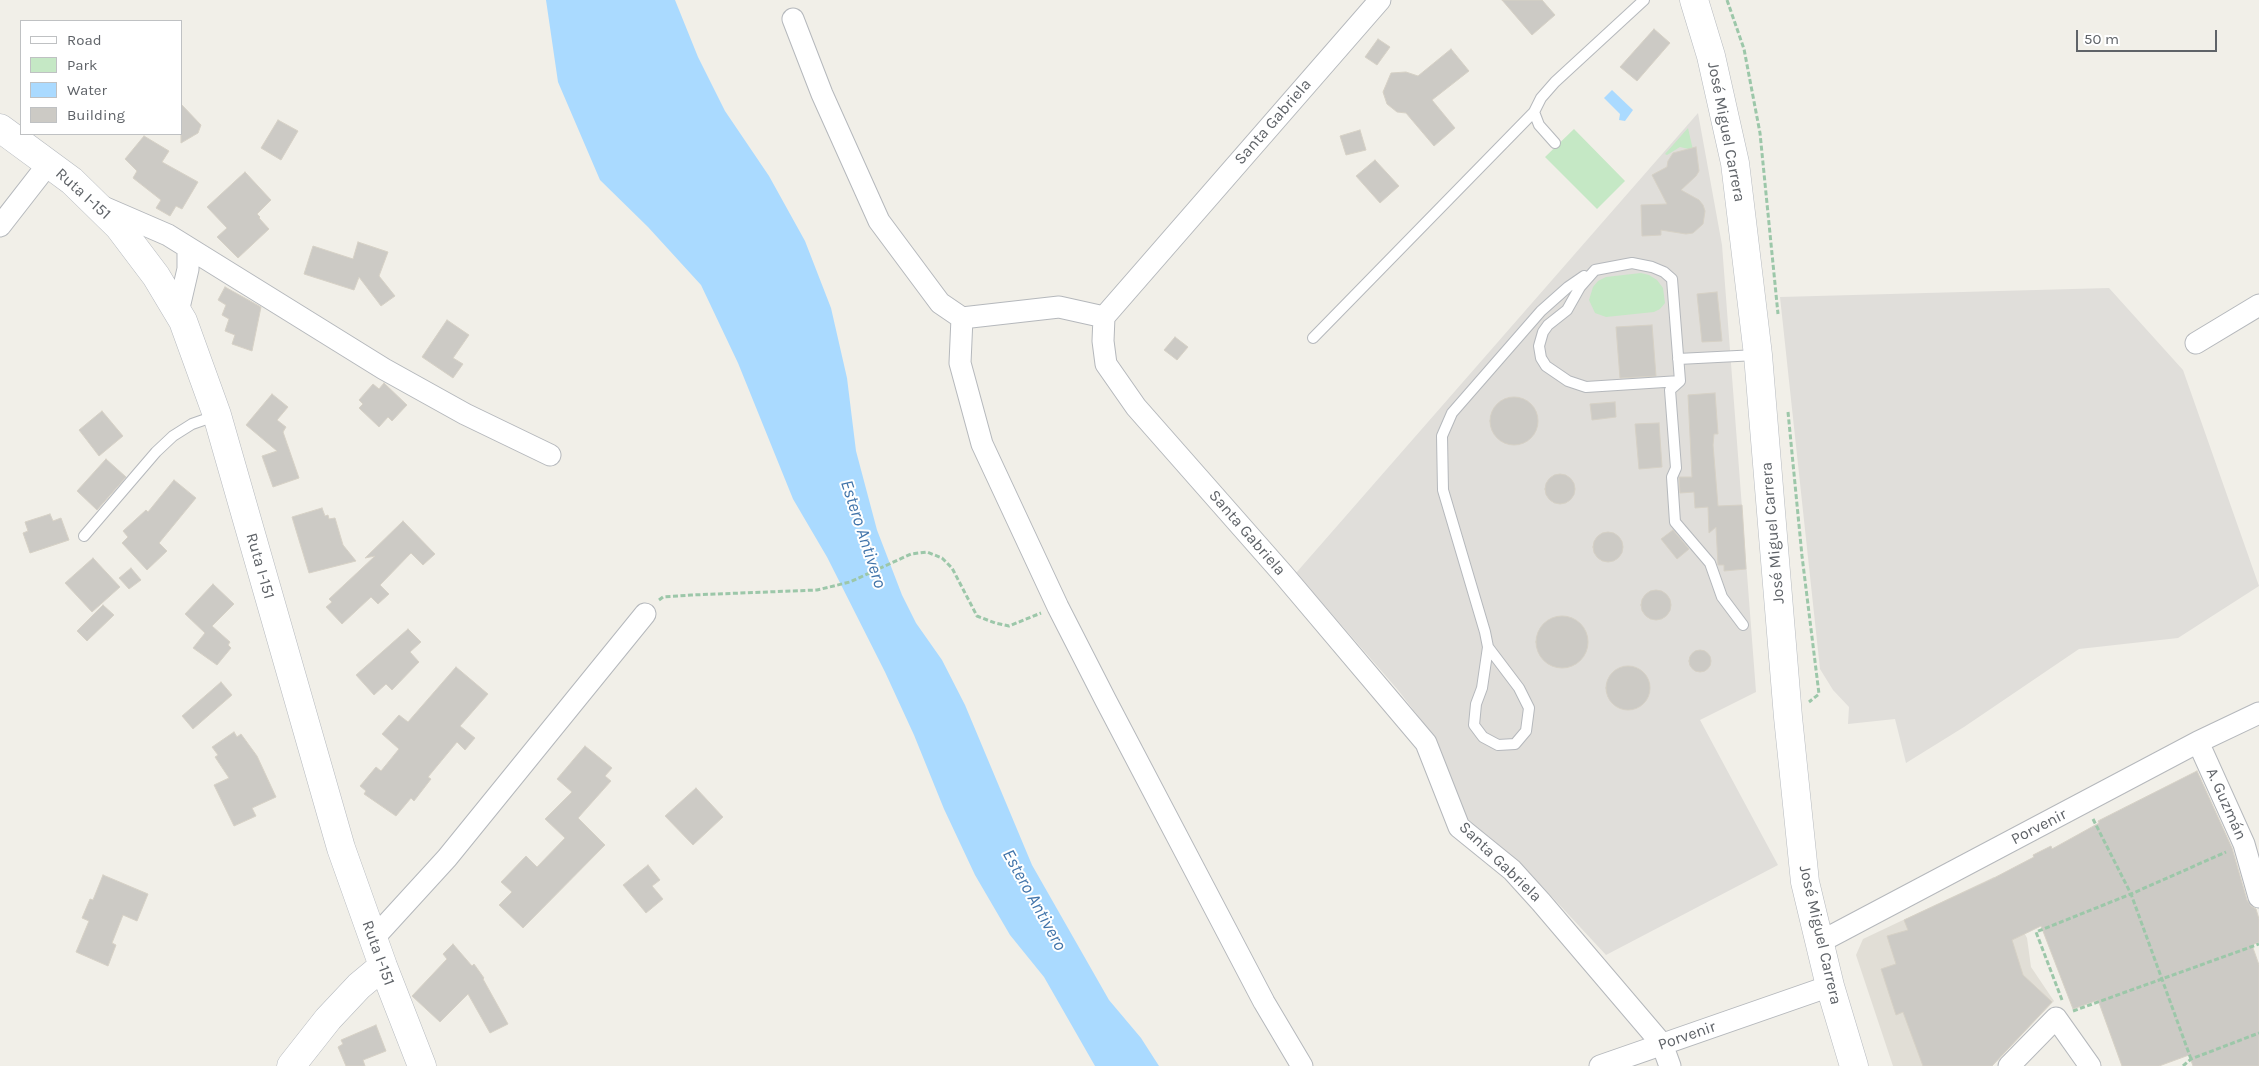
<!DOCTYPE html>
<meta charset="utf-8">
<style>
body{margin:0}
#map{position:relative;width:2259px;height:1066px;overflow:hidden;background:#f1efe8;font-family:Karla,sans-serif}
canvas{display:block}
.legend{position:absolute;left:20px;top:20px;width:162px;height:115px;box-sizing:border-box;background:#fff;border:1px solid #bfc1c3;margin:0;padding:6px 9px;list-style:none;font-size:15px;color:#5f6368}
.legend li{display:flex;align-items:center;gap:10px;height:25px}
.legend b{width:25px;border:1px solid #bfc1c3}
.scale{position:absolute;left:2076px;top:30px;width:141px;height:22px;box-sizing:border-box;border:2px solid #5f6368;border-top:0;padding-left:6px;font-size:15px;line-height:18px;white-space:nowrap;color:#5f6368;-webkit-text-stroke:4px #fff;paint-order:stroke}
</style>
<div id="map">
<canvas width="2259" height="1066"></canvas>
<ul class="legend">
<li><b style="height:6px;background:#fff"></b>Road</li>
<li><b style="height:14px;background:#c5e8c5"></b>Park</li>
<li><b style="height:14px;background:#aadaff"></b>Water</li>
<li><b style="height:14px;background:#cccac5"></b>Building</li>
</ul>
<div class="scale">50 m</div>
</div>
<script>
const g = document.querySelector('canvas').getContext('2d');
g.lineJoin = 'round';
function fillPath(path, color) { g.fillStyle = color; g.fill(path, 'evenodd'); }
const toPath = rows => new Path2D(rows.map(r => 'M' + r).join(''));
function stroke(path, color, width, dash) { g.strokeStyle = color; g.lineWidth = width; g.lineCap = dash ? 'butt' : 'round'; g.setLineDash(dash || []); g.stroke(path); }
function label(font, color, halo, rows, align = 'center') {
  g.font = font + ' Karla,sans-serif'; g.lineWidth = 4; g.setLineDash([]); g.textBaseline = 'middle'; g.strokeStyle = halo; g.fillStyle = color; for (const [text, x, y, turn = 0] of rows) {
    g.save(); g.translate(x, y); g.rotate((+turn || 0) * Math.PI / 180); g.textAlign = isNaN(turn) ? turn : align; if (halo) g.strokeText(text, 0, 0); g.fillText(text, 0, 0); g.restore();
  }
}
const industrial = toPath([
 [1698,113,1722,245,1756,692,1700,720,1778,865,1606,955,1528,871,1487,840,1472,826,1459,806,1435,738,1398,690,1296,573],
 [2109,288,2183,370,2259,586,2178,638,2079,649,1964,727,1906,763,1895,719,1848,724,1849,707,1833,690,1820,669,1780,297]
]);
const education = toPath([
 [1994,877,2027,938,2031,967,2054,1001,1992,1066,1893,1066,1856,955,1863,939]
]);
const green = toPath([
 [1688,128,1693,150,1680,147,1667,155,1665,154],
 [1574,129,1625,181,1597,209,1545,157],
 [1641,273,1649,275,1657,280,1663,288,1665,303,1660,309,1654,312,1606,317,1595,313,1589,300,1593,287,1598,281,1606,277]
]);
const water = toPath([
 [546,0,675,0,698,57,725,111,769,176,805,241,831,308,847,378,856,451,877,530,902,595,916,623,942,660,965,705,1032,865,1109,1000,1141,1038,1159,1066,1095,1066,1044,977,1010,935,975,875,944,809,914,735,885,672,827,557,793,499,738,363,701,285,648,227,600,180,558,82],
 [1612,90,1633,110,1625,121,1619,120,1620,114,1604,98]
]);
const building = toPath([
 [1502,0,1542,0,1555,15,1532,35,1502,0],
 [1654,29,1670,43,1637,81,1620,67,1654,29],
 [1378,39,1390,47,1377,65,1365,57,1378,39],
 [1451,49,1469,71,1432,100,1455,128,1434,146,1406,113,1397,112,1387,104,1383,92,1391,73,1406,72,1418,76,1451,49],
 [181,104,201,125,198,133,181,143,181,104],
 [278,120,298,131,281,160,261,148,278,120],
 [1360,130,1366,150,1346,155,1340,136,1360,130],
 [144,136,169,151,162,162,198,182,182,209,176,206,170,216,156,208,161,200,133,178,137,171,125,159,144,136],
 [1696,147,1699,171,1696,176,1681,190,1699,200,1703,205,1705,211,1703,224,1693,233,1686,234,1661,230,1661,235,1642,236,1641,205,1667,204,1652,175,1667,167,1668,161,1673,153,1696,147],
 [1375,160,1399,186,1380,203,1356,176,1375,160],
 [245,172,271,200,257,214,260,217,259,218,269,229,238,258,217,237,227,228,207,207,245,172],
 [358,242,388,252,379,276,395,296,381,306,359,277,354,290,304,274,313,246,353,259,358,242],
 [225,287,261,307,252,351,232,344,235,335,225,331,229,319,222,315,226,305,218,300,225,287],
 [1717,292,1722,341,1702,342,1697,294,1717,292],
 [447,320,469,335,453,358,463,364,453,378,422,357,447,320],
 [1652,325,1656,376,1620,378,1616,327,1652,325],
 [1175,337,1188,347,1177,360,1164,350,1175,337],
 [384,383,407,405,392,421,388,417,379,427,359,408,363,404,359,400,373,384,379,389,384,383],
 [1715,393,1718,434,1714,434,1713,445,1718,506,1742,505,1746,569,1724,571,1724,565,1718,565,1716,527,1709,533,1708,507,1695,508,1694,492,1680,493,1679,477,1692,477,1688,395,1715,393],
 [272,394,288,407,277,420,286,427,283,432,299,478,273,487,262,456,277,451,246,425,272,394],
 '1490 421a24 24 0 1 1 48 0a24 24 0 1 1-48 0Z',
 [1615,402,1616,417,1592,420,1590,404,1615,402],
 [102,411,123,436,99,456,79,430,102,411],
 [1659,423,1662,467,1639,469,1635,424,1659,423],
 [106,459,126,477,97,510,77,491,106,459],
 '1545 489a15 15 0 1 1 30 0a15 15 0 1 1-30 0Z',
 [174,480,196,498,159,543,167,551,147,570,122,543,128,537,123,531,146,510,148,512,174,480],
 [322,508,325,516,328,515,329,519,335,518,343,545,356,561,309,573,292,517,322,508],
 [50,514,53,521,61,518,69,540,30,553,23,533,28,531,25,522,50,514],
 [403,521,435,554,423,565,411,553,380,585,389,594,378,604,371,597,342,624,326,607,332,602,329,599,375,556,365,558,403,521],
 [1673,530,1689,549,1677,559,1661,539,1673,530],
 '1593 547a15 15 0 1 1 30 0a15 15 0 1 1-30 0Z',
 [93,558,120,587,92,612,65,583,93,558],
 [131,568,141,580,129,589,119,578,131,568],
 [213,584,234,604,212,626,230,642,228,645,231,648,217,665,193,648,205,633,185,614,213,584],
 '1641 605a15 15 0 1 1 30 0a15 15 0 1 1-30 0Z',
 [103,605,114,615,87,641,77,631,103,605],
 '1536 642a26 26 0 1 1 52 0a26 26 0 1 1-52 0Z',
 [408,629,421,642,410,652,419,662,392,690,386,684,374,695,356,675,408,629],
 '1689 661a11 11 0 1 1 22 0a11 11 0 1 1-22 0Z',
 '1606 688a22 22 0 1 1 44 0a22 22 0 1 1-44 0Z',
 [456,667,488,694,460,726,475,738,465,750,457,742,428,777,431,779,414,801,411,798,396,816,364,794,366,791,360,786,376,767,381,771,399,749,382,734,399,715,408,722,456,667],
 [221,682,232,695,193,729,182,716,221,682],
 [234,732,237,737,241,734,257,756,276,797,252,808,256,816,234,826,214,785,229,778,215,757,218,755,212,747,234,732],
 [585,746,612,768,605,776,611,781,578,818,605,845,523,928,499,905,512,892,501,882,526,856,537,867,565,838,545,819,572,792,557,779,585,746],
 [2197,771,2232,848,2247,900,2251,906,2256,909,2259,919,2259,942,2252,945,2259,965,2259,1066,2193,1066,2189,1055,2159,1066,2122,1066,2098,1000,2073,1009,2041,926,2012,940,2023,975,2052,1002,1992,1066,1923,1066,1903,1012,1896,1015,1881,969,1896,964,1887,936,1908,930,1904,920,1992,879,2034,857,2033,855,2051,846,2052,849,2099,823,2098,821,2197,771],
 [696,788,723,817,693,845,665,816,696,788],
 [648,865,660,880,652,886,663,899,646,913,623,885,648,865],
 [103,875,148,894,137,921,123,915,112,943,116,945,108,966,76,952,89,921,82,918,90,899,93,900,103,875],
 [453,944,472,966,474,964,484,978,483,979,508,1024,490,1033,468,994,440,1022,412,996,447,959,443,954,453,944],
 [376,1025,386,1051,363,1060,365,1066,346,1066,338,1047,343,1044,341,1040,376,1025]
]);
const path = toPath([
 [1727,0,1744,49,1760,133,1778,314],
 [1788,412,1802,556,1819,694,1809,702],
 [659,600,663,597,691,595,817,590,850,582,911,554,927,552,942,558,952,568,977,616,995,623,1009,626,1041,613],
 [2093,819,2131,894,2191,1059],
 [2062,1000,2036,932,2131,894,2226,852],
 [2073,1011,2259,944],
 [2183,1066,2191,1059,2259,1033]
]);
const lane = toPath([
 [1555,143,1539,125,1534,112,1541,98,1555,82,1644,0],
 [1313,338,1534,112],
 [1678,359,1757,355],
 [1680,381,1586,387,1568,381,1546,366,1541,358,1539,346,1543,332,1548,325,1567,310,1580,287,1595,270,1632,263,1652,267,1664,272,1672,279,1680,381,1670,390,1676,468,1672,477,1675,522,1710,563,1722,597,1743,625],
 [84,536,156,452,173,436,192,424,215,416],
 [1488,647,1519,688,1529,708,1526,731,1515,744,1498,745,1483,737,1474,725,1476,704,1482,688,1488,647,1485,632,1443,490,1442,436,1452,413,1541,311,1568,287,1584,276]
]);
const street = toPath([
 [1380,0,1104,317,1103,341,1106,364,1136,407,1283,574,1426,743,1459,827,1512,870,1541,902,1662,1044,1670,1066],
 [793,19,822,94,879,221,940,303,962,318,1059,307,1104,317],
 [101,206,168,235,384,369,465,414,550,455],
 [0,226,49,163],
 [178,312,188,269,188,248],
 [962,318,960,363,982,444,1058,607,1105,699,1264,1002,1302,1066],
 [2196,343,2259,305],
 [2198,742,2244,844,2259,897],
 [373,939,447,858,645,614],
 [1820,942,2198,742,2259,713],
 [1600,1066,1830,986],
 [2009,1066,2056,1018,2090,1066]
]);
const secondary = toPath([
 [1694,0,1711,56,1735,163,1758,355,1788,717,1805,882,1830,986,1854,1066],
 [0,128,72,181,119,227,156,276,183,321,217,415,341,848,383,966,422,1066],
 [291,1066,328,1019,359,986,383,966]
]);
const streetNames = [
 ["Santa Gabriela",1273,122,-49],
 ["José Miguel Carrera",1726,132,79],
 ["Ruta I-151",83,194,42],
 ["Santa Gabriela",1247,533,49],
 ["José Miguel Carrera",1773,533,-95],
 ["Ruta I-151",260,566,74],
 ["A. Guzmán",2226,804,66],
 ["Porvenir",2039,827,-27],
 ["Santa Gabriela",1500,862,44],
 ["José Miguel Carrera",1820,935,77],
 ["Ruta I-151",378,953,70],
 ["Porvenir",1687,1036,-19]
];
const waterNames = [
 ["Estero Antivero",863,534,72],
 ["Estero Antivero",1034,900,61]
];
fillPath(industrial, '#e0deda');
fillPath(education, '#e1ded6');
fillPath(green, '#c5e8c5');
fillPath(water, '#aadaff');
fillPath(building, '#cccac5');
stroke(building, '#d6d1c6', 1);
stroke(lane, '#b5b8bc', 12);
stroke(street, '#b5b8bc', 23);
stroke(secondary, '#b6babf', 29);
stroke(path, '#9cc7a9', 3, [5, 2.5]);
stroke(lane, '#fff', 10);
stroke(street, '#fff', 21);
stroke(secondary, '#fff', 28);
label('16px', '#5f6368', '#fff', streetNames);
label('italic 18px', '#4174aa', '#fff', waterNames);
</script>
